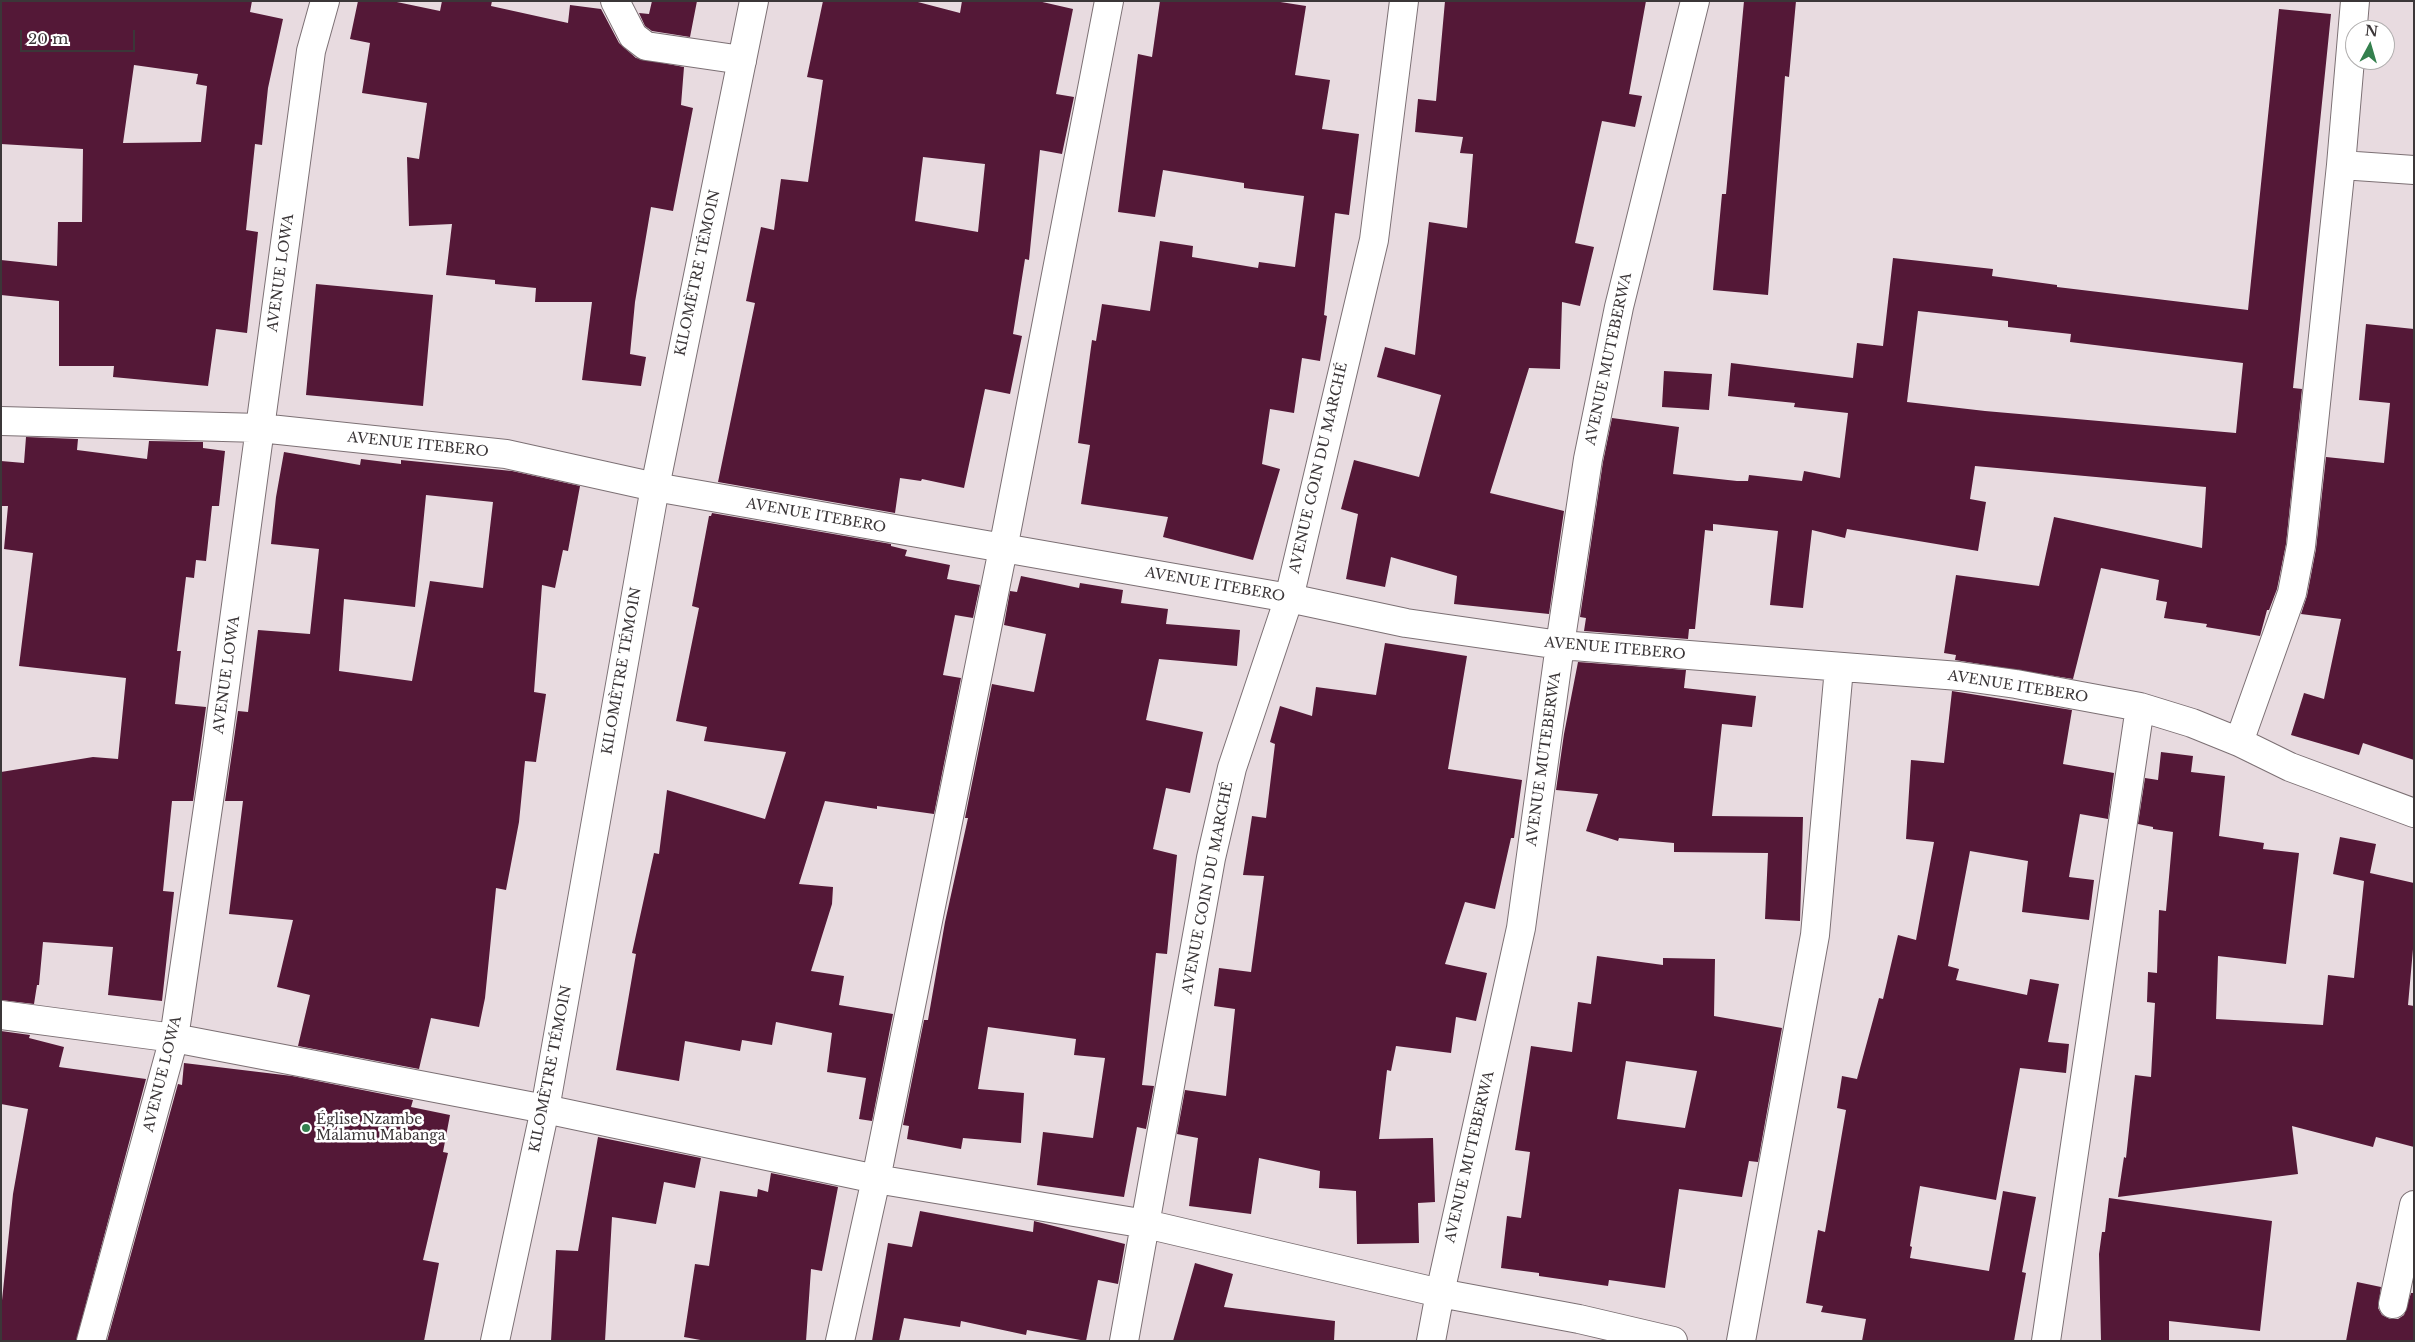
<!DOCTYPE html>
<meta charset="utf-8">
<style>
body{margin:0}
#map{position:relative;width:2415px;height:1342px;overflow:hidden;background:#e8dbe0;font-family:"Libre Baskerville",serif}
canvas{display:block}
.frame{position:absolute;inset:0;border:2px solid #3b3638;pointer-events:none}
.north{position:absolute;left:2345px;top:20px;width:50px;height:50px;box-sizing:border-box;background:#fff;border:1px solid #b1afaf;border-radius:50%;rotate:6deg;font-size:14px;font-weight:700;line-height:20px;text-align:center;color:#3b3638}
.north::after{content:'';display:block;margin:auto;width:18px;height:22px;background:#34804e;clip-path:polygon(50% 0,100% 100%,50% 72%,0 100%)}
.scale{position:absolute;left:20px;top:30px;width:115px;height:22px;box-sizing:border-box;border:2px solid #3b3638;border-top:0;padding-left:6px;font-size:15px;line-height:18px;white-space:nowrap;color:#3b3638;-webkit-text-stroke:4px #fff;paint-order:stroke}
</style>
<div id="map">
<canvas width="2415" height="1342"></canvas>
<div class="frame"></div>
<div class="north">N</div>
<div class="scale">20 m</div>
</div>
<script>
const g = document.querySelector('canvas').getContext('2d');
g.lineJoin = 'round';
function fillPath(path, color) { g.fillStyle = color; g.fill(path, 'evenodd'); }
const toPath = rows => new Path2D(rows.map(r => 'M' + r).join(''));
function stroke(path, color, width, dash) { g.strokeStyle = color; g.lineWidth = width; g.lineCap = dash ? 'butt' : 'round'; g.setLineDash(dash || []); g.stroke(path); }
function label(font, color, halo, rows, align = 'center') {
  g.font = font + ' "Libre Baskerville",serif'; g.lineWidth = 5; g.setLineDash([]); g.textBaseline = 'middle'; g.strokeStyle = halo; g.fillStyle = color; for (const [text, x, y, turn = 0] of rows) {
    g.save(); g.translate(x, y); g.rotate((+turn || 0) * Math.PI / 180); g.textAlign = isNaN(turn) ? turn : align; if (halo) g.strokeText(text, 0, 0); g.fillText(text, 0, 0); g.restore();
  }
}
const building = toPath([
 [1,1,252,1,250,12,283,19,268,88,262,145,255,144,246,230,258,232,247,333,216,329,208,386,113,377,114,366,59,366,59,301,1,295,1,260,57,266,58,222,82,222,83,149,1,144],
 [134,65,198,74,196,84,207,86,201,142,123,143],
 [358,1,392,1,440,11,442,1,492,1,491,6,568,23,570,5,601,9,619,43,636,58,684,67,681,105,693,108,673,211,651,207,635,302,630,354,646,357,641,386,582,380,592,302,535,302,536,288,495,284,495,280,446,275,452,224,409,226,407,157,419,159,427,103,362,93,370,43,350,39],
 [652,1,697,1,690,37,652,31,645,26,639,13,649,14],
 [823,1,914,1,960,13,962,1,1038,1,1073,9,1056,94,1074,97,1062,154,1040,150,1029,260,1025,259,1013,334,1022,336,1010,394,985,389,964,488,922,479,921,481,900,478,895,513,718,482,755,303,746,301,761,227,774,230,781,179,808,182,823,80,807,77],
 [923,157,985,164,978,232,915,221],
 [1160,1,1274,1,1306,6,1295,75,1330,80,1322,129,1359,134,1349,215,1335,213,1324,315,1327,316,1320,361,1302,358,1294,413,1270,409,1262,464,1280,469,1253,560,1163,537,1168,517,1081,504,1090,445,1078,443,1092,340,1096,341,1102,304,1150,311,1160,241,1193,246,1192,257,1258,268,1259,262,1295,267,1304,196,1244,188,1244,183,1163,170,1155,217,1118,212,1138,54,1152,57],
 [1445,1,1646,1,1629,94,1642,96,1635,127,1602,121,1575,243,1594,247,1580,306,1562,302,1560,369,1529,368,1490,493,1564,511,1549,614,1454,604,1457,576,1391,557,1385,587,1346,579,1358,514,1341,509,1354,460,1419,477,1441,395,1377,377,1385,347,1415,355,1429,222,1467,228,1473,154,1460,153,1463,137,1415,132,1418,99,1436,101],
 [1744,1,1796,1,1789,77,1785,76,1768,295,1713,290,1722,194,1726,194],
 [2279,9,2331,14,2293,388,2302,389,2286,544,2277,589,2269,610,2267,610,2260,636,2206,627,2207,624,2164,618,2167,602,2156,600,2159,580,2101,568,2073,679,1955,660,1956,655,1944,653,1956,575,2039,586,2054,517,2202,548,2206,487,1975,466,1970,499,1986,502,1978,551,1847,529,1845,538,1812,530,1803,608,1770,605,1778,531,1713,524,1713,531,1705,530,1695,629,1689,629,1688,639,1584,631,1586,618,1580,617,1603,462,1612,418,1679,427,1673,474,1737,481,1748,481,1749,475,1802,481,1804,471,1840,478,1848,413,1794,407,1795,403,1728,396,1731,363,1853,378,1857,343,1883,346,1893,258,1993,269,1992,276,2057,285,2057,287,2248,310],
 [1918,311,2008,321,2008,327,2071,334,2070,342,2243,363,2236,433,1985,411,1907,402],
 [316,284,433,295,423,406,306,395],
 [2366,324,2414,329,2414,760,2363,743,2359,755,2291,735,2304,693,2324,699,2341,619,2301,614,2307,596,2316,549,2326,457,2384,463,2390,403,2359,400],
 [1664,371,1712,374,1709,410,1662,407],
 [26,437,78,439,77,450,147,459,149,441,203,442,203,448,225,451,219,506,212,506,206,561,196,560,194,578,186,577,177,651,181,651,175,704,206,707,193,801,172,801,163,891,174,892,162,1001,108,995,113,947,43,942,39,985,37,985,34,1004,1,1000,1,772,93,757,118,759,126,678,19,666,33,553,4,549,8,506,1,506,1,461,24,463],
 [284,452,360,465,361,459,401,464,401,460,512,471,580,486,568,551,563,550,555,588,542,585,534,692,546,694,536,762,525,761,519,822,506,890,496,888,485,998,479,1027,431,1018,419,1069,298,1046,310,995,277,987,293,920,229,914,243,801,225,801,238,711,248,712,258,630,310,634,319,549,271,544,276,497],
 [426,495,493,502,483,588,430,581,412,681,339,671,344,599,415,607],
 [712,513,891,544,891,546,907,550,905,556,950,565,947,579,980,585,973,618,955,615,943,675,961,678,934,814,877,806,877,809,825,801,799,884,833,887,832,904,811,971,844,976,839,1005,893,1014,872,1121,859,1119,866,1078,827,1072,832,1033,776,1022,772,1045,742,1040,740,1051,685,1041,679,1081,616,1070,636,954,632,953,654,853,659,854,667,790,765,819,786,752,704,741,707,727,676,721,699,608,692,606,709,516,711,516],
 [1021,576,1079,588,1080,583,1123,590,1121,603,1168,609,1166,624,1240,630,1237,666,1159,659,1146,720,1203,732,1190,793,1166,788,1153,849,1177,855,1167,954,1156,953,1144,1068,1142,1085,1154,1086,1146,1129,1137,1127,1124,1197,1037,1185,1043,1132,1093,1138,1105,1058,1074,1055,1076,1039,988,1027,978,1089,1024,1093,1021,1143,963,1138,961,1149,907,1139,909,1126,903,1125,924,1020,928,1020,945,922,968,818,965,818,992,684,1034,692,1046,634,1004,625,1010,591,1017,592],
 [1385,643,1467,656,1448,769,1522,780,1514,838,1511,838,1495,909,1465,902,1445,964,1487,973,1476,1021,1456,1017,1451,1053,1396,1046,1391,1071,1387,1070,1379,1139,1433,1138,1435,1202,1418,1203,1419,1243,1357,1244,1356,1191,1319,1188,1320,1171,1259,1158,1251,1214,1189,1206,1198,1138,1177,1134,1185,1090,1226,1096,1235,1009,1214,1006,1219,968,1251,972,1264,876,1243,875,1252,816,1266,818,1275,744,1270,742,1280,706,1312,716,1316,687,1376,695],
 [1578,662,1686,670,1684,688,1756,696,1752,727,1722,724,1712,816,1803,817,1800,921,1765,919,1768,853,1674,852,1674,843,1619,838,1618,841,1586,831,1598,794,1556,790,1564,734],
 [1952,691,2072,710,2063,764,2114,773,2108,819,2080,814,2069,877,2094,880,2089,920,2022,912,2028,861,1970,851,1948,966,1959,969,1956,980,2027,995,2030,979,2059,984,2048,1042,2069,1044,2066,1073,2020,1068,1996,1200,1920,1186,1910,1246,1912,1247,1910,1258,1989,1271,2003,1191,2036,1197,2022,1272,2026,1273,2014,1341,1862,1341,1866,1319,1821,1312,1823,1306,1806,1303,1818,1230,1825,1232,1846,1110,1837,1108,1842,1076,1857,1079,1879,998,1883,999,1898,935,1916,940,1934,842,1906,839,1911,760,1944,763],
 [2161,752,2193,756,2191,772,2225,776,2219,836,2264,843,2263,849,2299,853,2286,964,2218,956,2216,1019,2323,1025,2328,975,2354,978,2364,881,2333,874,2340,837,2376,844,2370,873,2414,883,2414,938,2408,1005,2414,1006,2414,1147,2376,1137,2373,1147,2292,1126,2298,1174,2118,1197,2124,1157,2126,1158,2135,1075,2151,1077,2155,1003,2147,1002,2148,972,2157,973,2159,910,2166,911,2173,832,2153,829,2153,827,2138,824,2145,778,2158,780],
 [1597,956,1663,965,1663,958,1715,959,1714,1016,1782,1028,1758,1162,1749,1161,1742,1197,1679,1189,1665,1288,1609,1280,1608,1286,1539,1276,1539,1273,1501,1268,1507,1216,1521,1218,1530,1152,1515,1150,1531,1046,1572,1052,1578,1002,1591,1004],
 [1626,1061,1697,1071,1685,1128,1617,1119],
 [1,1031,30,1035,29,1038,64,1047,59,1067,146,1079,76,1341,1,1341,1,1310,13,1194,28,1109,1,1104],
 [184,1063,292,1076,413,1100,411,1107,450,1115,443,1152,448,1153,423,1260,439,1263,424,1341,107,1341,178,1084,182,1085],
 [598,1137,701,1158,695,1188,664,1182,656,1224,612,1217,605,1341,551,1341,556,1250,578,1251],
 [771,1173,838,1187,822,1271,811,1269,806,1341,706,1341,684,1337,695,1264,709,1266,720,1191,757,1197,758,1189,768,1192],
 [2109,1198,2272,1221,2260,1331,2169,1321,2169,1341,2101,1341,2099,1254,2102,1232,2105,1232],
 [920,1211,1033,1232,1034,1221,1125,1244,1118,1284,1098,1280,1086,1341,1027,1330,1026,1335,961,1321,960,1327,904,1318,899,1341,872,1341,888,1243,912,1247],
 [1195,1263,1233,1274,1224,1307,1335,1321,1334,1341,1173,1341],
 [2357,1282,2381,1287,2378,1308,2382,1315,2390,1319,2398,1319,2404,1315,2411,1293,2414,1293,2414,1341,2346,1341]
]);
const minor = toPath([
 [615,1,633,36,646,46,742,60],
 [2341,165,2414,170],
 [1,421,260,428,506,454,655,487,1289,598,1406,623,1560,645,1959,676,2016,684,2140,707,2192,723,2239,742,2290,767,2414,813],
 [2239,742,2292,593,2301,546,2341,165,2355,1],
 [1,1015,174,1038,545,1109,876,1179,1146,1224,1440,1293,1579,1319,1673,1341],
 [2393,1304,2414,1205],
 [91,1341,174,1038,217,746,311,51,325,1],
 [840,1341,876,1179,1003,549,1109,1],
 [1124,1341,1211,858,1232,768,1289,598,1374,240,1404,1],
 [1431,1341,1440,1293,1521,928,1560,645,1588,459,1619,307,1695,1],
 [1741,1341,1815,935,1839,668],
 [2046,1341,2140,707]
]);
const major = toPath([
 [495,1341,545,1109,655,487,754,1]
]);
const markers = [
 [306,1128,5,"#34804e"]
];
const streetNames = [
 ["AVENUE LOWA",281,273,-82],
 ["KILOMÈTRE TÉMOIN",698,273,-78],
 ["AVENUE MUTEBERWA",1609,359,-78],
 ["AVENUE ITEBERO",418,445,6],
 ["AVENUE COIN DU MARCHÉ",1319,468,-77],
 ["AVENUE ITEBERO",816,516,10],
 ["AVENUE ITEBERO",1215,585,10],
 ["AVENUE ITEBERO",1615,649,5],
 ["KILOMÈTRE TÉMOIN",622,671,-80],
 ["AVENUE LOWA",227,675,-82],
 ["AVENUE ITEBERO",2018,687,9],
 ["AVENUE MUTEBERWA",1544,759,-82],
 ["AVENUE COIN DU MARCHÉ",1208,888,-79],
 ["KILOMÈTRE TÉMOIN",551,1069,-79],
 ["AVENUE LOWA",163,1074,-76],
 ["AVENUE MUTEBERWA",1470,1157,-77]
];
const poiNames = [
 ["Église Nzambe",316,1120],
 ["Malamu Mabanga",316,1136]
];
fillPath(building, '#541837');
stroke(minor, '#7c7074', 30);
stroke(major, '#7c7074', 30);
stroke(minor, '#fff', 28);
stroke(major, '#fff', 28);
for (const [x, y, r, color] of markers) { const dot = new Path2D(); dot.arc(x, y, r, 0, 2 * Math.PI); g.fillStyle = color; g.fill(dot); stroke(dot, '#fff', 2); }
label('14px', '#3b3638', '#fff', streetNames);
label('14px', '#3b3638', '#fff', poiNames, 'left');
</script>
